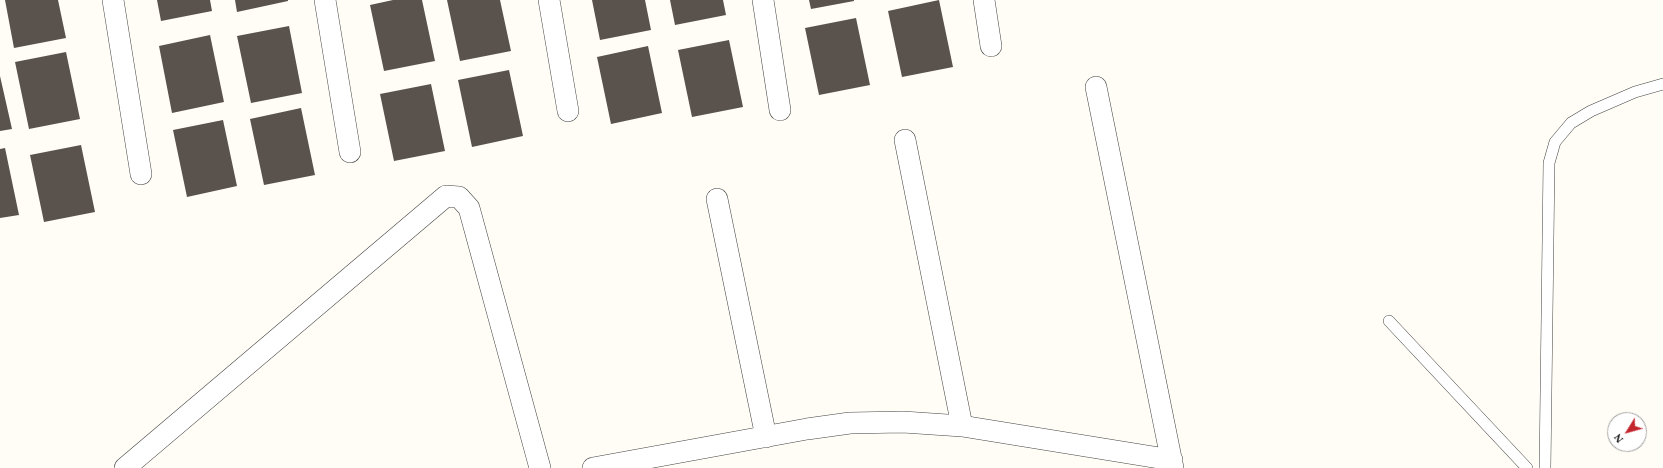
<!DOCTYPE html>
<style>
body{margin:0}
#map{position:relative;width:1663px;height:468px;overflow:hidden;background:#fffdf5;font-family:"Times New Roman",serif}
canvas{display:block}
.north{position:absolute;left:1607px;top:412px;width:40px;height:40px;box-sizing:border-box;background:#fff;border:1px solid #a0a0a0;border-radius:50%;rotate:233deg;font-size:11px;font-weight:700;line-height:16px;text-align:center;color:#111}
.north::after{content:'';display:block;margin:auto;width:14px;height:18px;background:#c4262e;clip-path:polygon(50% 0,100% 100%,50% 72%,0 100%)}
</style>
<div id="map">
<canvas width="1663" height="468"></canvas>
<div class="north">N</div>
</div>
<script>
const g = document.querySelector('canvas').getContext('2d');
g.lineJoin = 'round';
function fillPath(path, color) { g.fillStyle = color; g.fill(path, 'evenodd'); }
const toPath = rows => new Path2D(rows.map(r => 'M' + r).join(''));
function stroke(path, color, width, dash) { g.strokeStyle = color; g.lineWidth = width; g.lineCap = dash ? 'butt' : 'round'; g.setLineDash(dash || []); g.stroke(path); }
const building = toPath([
 [5,0,58,0,66,38,14,48],
 [157,0,210,0,212,11,161,21],
 [235,0,288,0,288,1,237,12],
 [393,0,422,0,435,61,384,71,370,5],
 [447,0,500,0,511,51,460,61],
 [592,0,645,0,651,30,600,40],
 [670,0,723,0,726,15,675,25],
 [809,0,854,0,854,1,811,9],
 [939,0,953,67,902,77,888,11],
 [856,18,870,85,819,95,805,28],
 [289,26,302,93,251,103,237,36],
 [210,35,224,102,172,113,159,46],
 [729,40,743,107,692,117,678,50],
 [648,46,662,113,611,124,597,57],
 [66,52,80,119,29,129,15,62],
 [509,70,523,136,472,147,458,80],
 [0,76,12,129,0,131],
 [431,84,445,151,394,161,380,94],
 [301,108,315,175,264,185,250,119],
 [223,120,237,186,187,197,173,130],
 [81,145,95,212,44,222,30,155],
 [5,148,19,215,0,218,0,149]
]);
const lane = toPath([
 [1389,321,1527,468],
 [1545,468,1549,163,1555,142,1571,123,1591,111,1635,92,1663,84]
]);
const street = toPath([
 [113,0,141,174],
 [325,0,350,152],
 [549,0,568,111],
 [763,0,780,110],
 [984,0,991,46],
 [1096,87,1173,468],
 [905,140,962,426],
 [717,199,766,437],
 [125,468,446,196,459,197,469,208,540,468],
 [593,468,807,429,850,423,903,422,962,426,1172,460]
]);
fillPath(building, '#5a524d');
stroke(lane, '#444', 12);
stroke(street, '#444', 22);
stroke(lane, '#fff', 11);
stroke(street, '#fff', 21);
</script>
